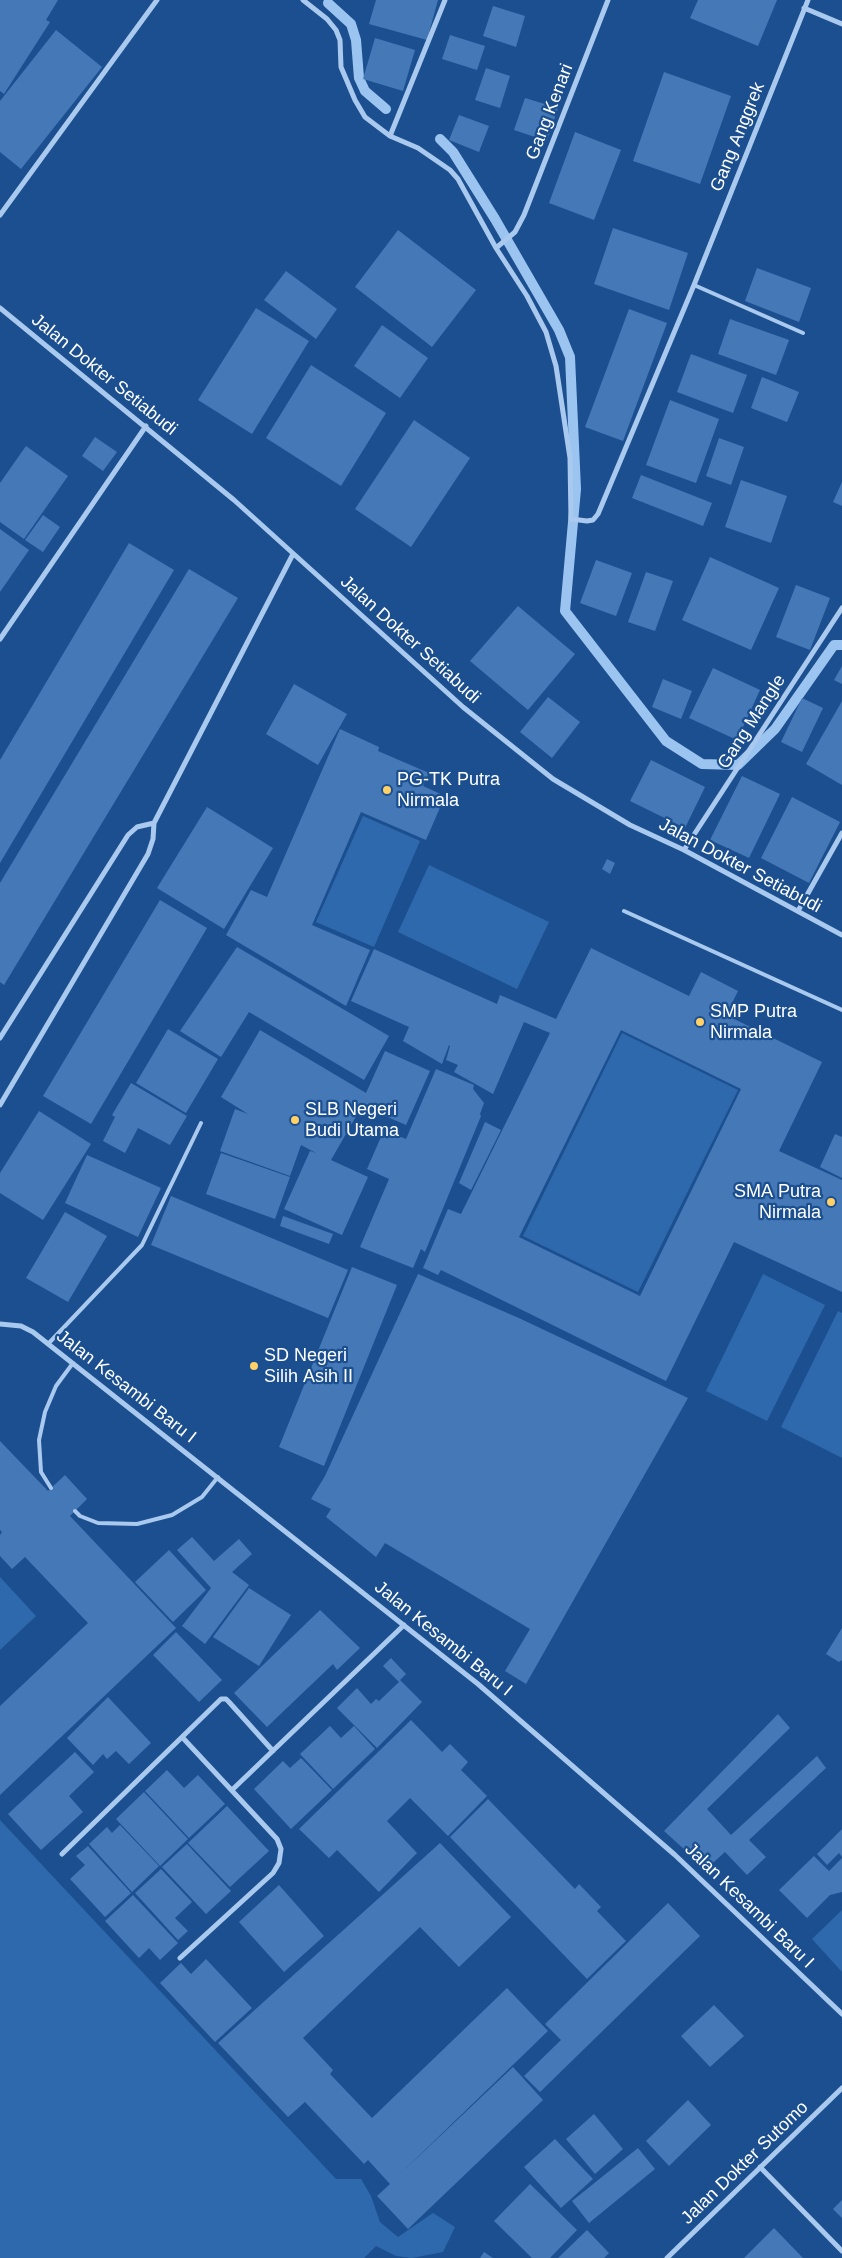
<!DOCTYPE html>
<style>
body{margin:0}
canvas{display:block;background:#1b4f8f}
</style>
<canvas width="842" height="2258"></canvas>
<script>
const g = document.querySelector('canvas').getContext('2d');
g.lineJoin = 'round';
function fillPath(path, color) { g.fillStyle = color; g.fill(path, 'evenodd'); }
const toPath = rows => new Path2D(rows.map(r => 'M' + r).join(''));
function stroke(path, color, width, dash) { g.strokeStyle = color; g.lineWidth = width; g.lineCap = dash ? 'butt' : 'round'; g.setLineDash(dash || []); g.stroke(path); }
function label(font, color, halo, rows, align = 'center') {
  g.font = font + ' Arial,sans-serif'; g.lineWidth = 4.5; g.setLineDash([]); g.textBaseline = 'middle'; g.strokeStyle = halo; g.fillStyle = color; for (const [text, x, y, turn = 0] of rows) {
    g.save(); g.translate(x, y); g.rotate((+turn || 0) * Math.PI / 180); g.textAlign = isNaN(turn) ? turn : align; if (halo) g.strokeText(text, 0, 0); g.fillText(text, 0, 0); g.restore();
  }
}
const green = toPath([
 [363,816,420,841,374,947,316,922],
 [429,865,549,922,517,989,398,932],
 [622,1033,738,1090,638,1292,523,1236],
 [763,1274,825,1305,767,1421,706,1391],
 [838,1311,842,1313,842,1458,781,1427],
 [0,1577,36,1616,0,1650],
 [0,1820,336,2179,361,2179,371,2196,380,2222,398,2237,433,2213,455,2227,443,2252,412,2258,396,2256,376,2246,364,2258,0,2258],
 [842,1910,842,1972,812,1939]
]);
const stream = toPath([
 [328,3,351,24,356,40,359,78,365,91,386,109],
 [440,139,453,152,495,219,559,330,570,357,576,489,565,611,666,741,702,764,738,765,775,729,834,645,842,645]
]);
const building = toPath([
 [0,0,58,0,46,20,50,22,4,94,0,91],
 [376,0,438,0,427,40,369,24],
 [698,0,777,0,758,46,690,18],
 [493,6,525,16,516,47,483,36],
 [56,30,102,67,21,169,0,152,0,101],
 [450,35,485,46,477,70,442,59],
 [375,38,415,50,403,91,363,79],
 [486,68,510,76,500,108,475,100],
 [664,72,731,96,700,184,633,161],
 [525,98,558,108,547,141,514,130],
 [459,115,489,126,479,152,449,140],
 [575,132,621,150,594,220,549,203],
 [613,228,688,253,669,310,594,284],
 [398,230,476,290,432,347,355,287],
 [757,268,811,288,799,322,745,301],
 [286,271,337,309,316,339,264,300],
 [256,308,309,341,252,434,198,400],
 [629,309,667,323,623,441,585,427],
 [730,319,789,340,776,375,718,354],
 [382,325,428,358,400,398,354,366],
 [691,354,747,375,733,413,677,392],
 [311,365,386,413,341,486,266,438],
 [762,377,799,392,787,422,751,408],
 [670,400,719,419,696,483,646,465],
 [414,420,470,458,411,547,355,509],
 [95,437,117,452,103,471,82,456],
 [719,438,744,447,731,485,706,476],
 [26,446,68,476,24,539,0,522,0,483],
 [641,475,712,503,703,526,632,498],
 [741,480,787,496,771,543,725,527],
 [842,482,842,506,833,502],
 [43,515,60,527,43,552,25,540],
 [0,529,29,550,0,592],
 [129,543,174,570,0,863,0,760],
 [710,557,779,588,751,650,682,620],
 [596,560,632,573,616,616,580,603],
 [189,569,238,598,4,985,0,982,0,883],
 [646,572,673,581,655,631,628,622],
 [796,585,830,598,810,650,776,637],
 [518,606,575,654,528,710,470,661],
 [842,666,842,684,834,680],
 [713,668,760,690,737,740,689,718],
 [663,679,692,691,681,719,652,707],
 [294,684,347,714,318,765,266,734],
 [548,697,580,722,552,758,520,732],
 [802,698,823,708,802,752,781,742],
 [842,701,842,785,806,764],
 [340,729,379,747,378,751,429,773,423,786,445,796,426,840,361,812,312,925,370,950,346,1006,226,935,251,890,267,897],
 [651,760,705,787,685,828,630,801],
 [742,776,780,794,749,858,710,840],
 [792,797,840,822,809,883,761,858],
 [207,807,273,848,224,929,157,888],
 [607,859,615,863,610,874,602,869],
 [160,900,207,928,91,1124,43,1096],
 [237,947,389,1036,364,1080,249,1012,221,1057,180,1031],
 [591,948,689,996,701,972,738,991,726,1015,822,1062,779,1151,842,1180,842,1292,734,1242,666,1381,441,1270,438,1275,423,1268,448,1209,461,1214,550,1033,524,1022,493,1094,454,1072,458,1065,446,1060,450,1046,449,1045,442,1064,403,1041,409,1027,351,1001,374,949,497,1004,500,995,556,1019],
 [621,1030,741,1089,640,1296,519,1237],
 [168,1029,218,1059,186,1113,136,1083],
 [260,1030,366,1093,385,1051,430,1071,406,1125,362,1106,331,1160,368,1177,342,1235,284,1209,310,1151,316,1153,301,1145,290,1176,220,1151,235,1109,248,1114,221,1097],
 [436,1069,474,1085,473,1089,484,1103,480,1114,481,1116,425,1252,421,1249,413,1268,360,1247,389,1179,367,1169,384,1130,406,1139],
 [131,1083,187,1116,170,1145,138,1128,125,1153,103,1141,115,1117,112,1115],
 [39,1111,91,1144,43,1220,0,1193,0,1173],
 [485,1122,501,1130,471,1190,459,1183],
 [835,1134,842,1137,842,1178,820,1167],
 [221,1153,290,1177,275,1219,206,1194],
 [87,1155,161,1188,138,1237,65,1203],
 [171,1196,348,1270,328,1318,151,1245],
 [65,1212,107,1236,68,1302,26,1278],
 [283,1216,333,1234,329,1244,280,1226],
 [352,1267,397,1285,324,1466,279,1447],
 [418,1274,521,1319,688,1398,526,1684,505,1671,530,1629,385,1543,376,1557,326,1517,331,1509,311,1499,325,1476],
 [0,1441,48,1491,65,1475,87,1499,70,1516,176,1628,0,1795,0,1706,88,1623,25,1557,12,1569,0,1556,0,1535,2,1532,0,1530],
 [192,1537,214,1561,239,1539,252,1554,232,1572,249,1585,205,1644,182,1626,211,1588,177,1550],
 [169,1550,206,1590,173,1622,135,1582],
 [249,1588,291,1615,259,1666,213,1637],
 [320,1610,360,1648,337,1670,333,1664,267,1727,234,1693],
 [842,1628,842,1660,839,1662,826,1654],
 [176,1632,222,1680,199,1702,153,1655],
 [391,1658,406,1674,400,1680,422,1702,377,1748,337,1708,357,1688,371,1704,376,1699,379,1701,399,1682,383,1666],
 [108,1697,151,1743,129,1764,116,1751,107,1759,103,1754,93,1765,67,1738],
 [778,1714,790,1728,707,1809,731,1835,817,1756,826,1768,749,1840,766,1857,747,1875,725,1852,706,1869,664,1831],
 [411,1720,442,1752,450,1744,468,1762,461,1770,487,1796,448,1836,410,1798,387,1821,417,1853,379,1892,337,1850,329,1858,299,1829],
 [330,1726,341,1738,354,1726,375,1749,333,1789,300,1754],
 [75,1752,94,1772,69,1796,83,1812,41,1850,8,1814],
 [301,1758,332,1790,291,1829,254,1789,283,1761,290,1768],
 [167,1770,184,1788,198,1775,225,1804,189,1838,145,1791],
 [144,1792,188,1839,160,1866,116,1819],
 [488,1799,575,1889,579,1884,601,1907,597,1911,626,1941,587,1979,450,1837],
 [227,1806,269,1851,230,1887,188,1843],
 [120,1825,159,1866,132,1892,89,1844,107,1827,112,1833],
 [842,1829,842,1857,839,1853,827,1865,817,1854],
 [440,1843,511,1917,459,1967,420,1927,303,2038,333,2070,330,2074,372,2118,507,1988,548,2031,399,2175,513,2067,543,2100,408,2229,377,2196,390,2184,368,2160,364,2164,305,2102,288,2117,218,2043],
 [187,1844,231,1891,206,1914,162,1867],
 [88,1846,131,1893,105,1917,70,1879,85,1865,76,1856],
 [814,1856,829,1871,842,1858,842,1892,830,1895,807,1918,779,1890],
 [161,1869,192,1902,175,1918,188,1931,178,1940,135,1893],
 [279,1885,324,1936,284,1972,239,1922],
 [133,1895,178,1943,160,1960,149,1948,139,1958,105,1921],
 [668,1903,700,1936,540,2092,524,2076,561,2040,545,2024],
 [206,1959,252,2008,215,2042,160,1983,181,1963,191,1974],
 [714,2005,744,2036,710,2067,681,2036],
 [688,2100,711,2125,669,2166,646,2141],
 [594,2114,623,2149,595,2174,566,2139],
 [555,2139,593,2179,561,2208,524,2167],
 [638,2148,655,2169,589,2223,572,2201],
 [530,2184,577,2230,550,2258,532,2258,494,2221],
 [842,2200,842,2218,833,2209],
 [774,2228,803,2258,744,2258],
 [587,2230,609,2253,604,2258,558,2258],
 [484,2252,493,2258,480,2258]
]);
const service = toPath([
 [694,285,803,333],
 [624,911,842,1010],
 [48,1344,142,1245,201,1123],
 [51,1488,41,1472,39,1440,45,1412,56,1386,73,1363],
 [75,1511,80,1516,98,1523,137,1524,172,1515,202,1497,218,1477]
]);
const minor = toPath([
 [303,0,327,19,336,30,340,40,341,67,355,100,365,117,390,136,418,148,450,170,458,179,496,248,527,296,546,332,556,366,570,458,571,519,587,521,593,520,598,514,694,285,808,0],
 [804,8,842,24],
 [390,136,445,0],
 [0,215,157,0],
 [496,248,515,232,524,215,608,0],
 [0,308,234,500,463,707,553,779,630,825,684,850,842,935],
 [0,639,146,426],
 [684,850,842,608],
 [798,911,842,833],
 [0,1038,128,835,137,827,154,823],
 [0,1105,148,854,153,839,154,823,293,554],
 [0,1324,21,1326,33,1332,478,1684,675,1855,842,2014],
 [232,1790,404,1625],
 [62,1854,221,1699,226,1699,229,1702,273,1751],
 [180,1958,273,1873,279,1863,281,1849,277,1839,182,1737],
 [760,2167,842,2251],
 [667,2258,842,2088]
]);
const markers = [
 [387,790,5,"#ffd166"],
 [700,1022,5,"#ffd166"],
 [295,1120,5,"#ffd166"],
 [831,1202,5,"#ffd166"],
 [254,1366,5,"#ffd166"]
];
const streetNames = [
 ["Gang Kenari",550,112,-69],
 ["Gang Anggrek",738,137,-68],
 ["Jalan Dokter Setiabudi",104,375,39],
 ["Jalan Dokter Setiabudi",410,640,42],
 ["Gang Mangle",752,722,-57],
 ["Jalan Dokter Setiabudi",740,866,28],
 ["Jalan Kesambi Baru I",126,1387,38],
 ["Jalan Kesambi Baru I",443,1639,39],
 ["Jalan Kesambi Baru I",749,1906,44],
 ["Jalan Dokter Sutomo",745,2163,-44]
];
const poiNames = [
 ["PG-TK Putra",397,780],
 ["Nirmala",397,801],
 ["SMP Putra",710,1012],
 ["Nirmala",710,1033],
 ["SLB Negeri",305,1110],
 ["Budi Utama",305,1131],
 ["SMA Putra",821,1192,"right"],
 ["Nirmala",821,1213,"right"],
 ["SD Negeri",264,1356],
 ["Silih Asih II",264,1377]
];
fillPath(green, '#2e69ad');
stroke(stream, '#9cc4f0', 10);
fillPath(building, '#4478b7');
stroke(service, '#a9c9ee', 4);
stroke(minor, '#a9c9ee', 5);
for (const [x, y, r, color] of markers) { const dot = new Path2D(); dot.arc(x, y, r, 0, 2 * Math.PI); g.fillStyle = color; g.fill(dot); stroke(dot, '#1b4f8f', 2); }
label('18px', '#fff', '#1b4f8f', streetNames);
label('18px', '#fff', '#1b4f8f', poiNames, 'left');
</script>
